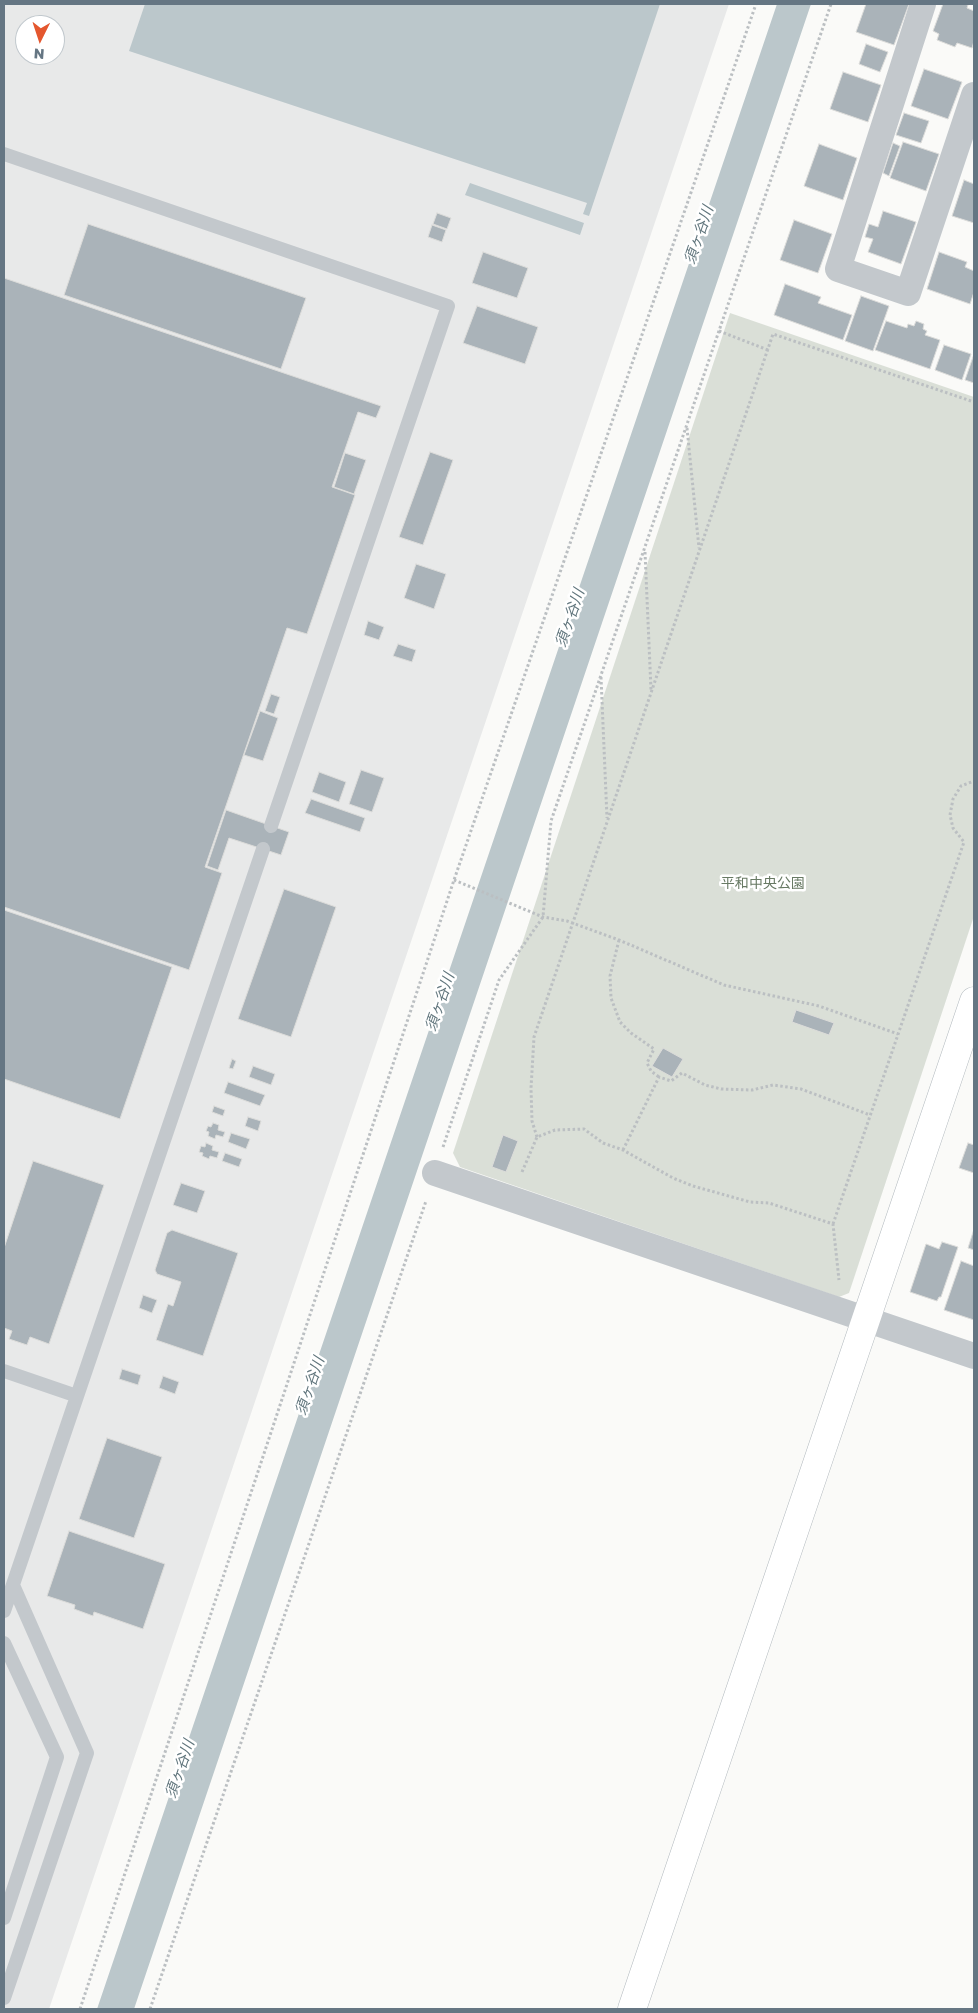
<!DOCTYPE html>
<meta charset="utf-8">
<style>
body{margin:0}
#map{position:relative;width:978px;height:2013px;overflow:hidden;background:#fafaf8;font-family:"Golos Text",sans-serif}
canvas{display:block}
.frame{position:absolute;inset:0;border:5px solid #657683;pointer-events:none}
.north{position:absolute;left:15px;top:15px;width:50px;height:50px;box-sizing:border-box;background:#fff;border:1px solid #c1c8cd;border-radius:50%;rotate:184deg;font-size:14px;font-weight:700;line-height:20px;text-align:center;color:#657683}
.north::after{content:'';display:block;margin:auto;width:18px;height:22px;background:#e4572e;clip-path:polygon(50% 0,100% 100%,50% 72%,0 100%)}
</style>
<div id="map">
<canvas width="978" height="2013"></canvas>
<div class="frame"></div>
<div class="north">N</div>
</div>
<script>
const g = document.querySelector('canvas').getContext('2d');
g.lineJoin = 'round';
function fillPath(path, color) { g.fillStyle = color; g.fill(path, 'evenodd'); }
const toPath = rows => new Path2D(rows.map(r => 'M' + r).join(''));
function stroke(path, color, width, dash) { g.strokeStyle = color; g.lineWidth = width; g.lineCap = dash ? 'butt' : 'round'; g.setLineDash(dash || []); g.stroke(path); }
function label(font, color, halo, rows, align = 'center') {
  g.font = font + ' "Golos Text","Noto Sans JP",sans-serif'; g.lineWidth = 5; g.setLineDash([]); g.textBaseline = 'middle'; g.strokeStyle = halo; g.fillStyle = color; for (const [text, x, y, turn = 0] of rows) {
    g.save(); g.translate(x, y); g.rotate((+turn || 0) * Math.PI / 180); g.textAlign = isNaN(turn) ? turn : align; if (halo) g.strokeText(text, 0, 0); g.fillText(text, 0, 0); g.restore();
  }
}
const built = toPath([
 [4,4,729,4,49,2009,4,2009],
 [25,25,55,25,55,55,25,55]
]);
const green = toPath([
 [730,313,974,397,974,916,849,1293,839,1297,460,1167,453,1153]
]);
const water = toPath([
 [145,4,660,4,589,216,583,214,587,203,129,51],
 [777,4,811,4,134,2009,97,2009],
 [470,183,584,223,580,235,465,195]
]);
const building = toPath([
 [866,4,909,4,894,45,856,32,866,4],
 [943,4,964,4,968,5,967,8,974,11,974,41,972,48,957,43,955,47,937,40,939,34,933,31,943,4],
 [866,44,888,52,880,72,859,64,866,44],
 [924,69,962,82,948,119,911,106,924,69],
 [843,72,881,85,868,122,830,109,843,72],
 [904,113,929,121,921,143,896,135,904,113],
 [903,142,939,154,926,191,890,178,903,142],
 [893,143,900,146,889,176,883,173,893,143],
 [819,144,857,158,843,200,804,186,819,144],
 [964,180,974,184,974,223,952,216,964,180],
 [883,211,916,222,901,264,868,252,873,239,865,237,869,224,878,227,883,211],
 [437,213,451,218,447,229,433,224,437,213],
 [794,220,832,234,818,273,780,260,794,220],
 [88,224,306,298,281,369,64,295,88,224],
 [432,225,446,230,442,242,428,237,432,225],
 [483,252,528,268,517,298,472,283,483,252],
 [939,252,967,262,965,267,974,271,974,292,970,304,927,289,939,252],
 [4,278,381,406,376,418,358,412,332,487,355,495,307,634,287,628,205,867,222,873,189,970,4,907,4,278],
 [785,284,821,297,818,303,852,315,843,340,774,315,785,284],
 [861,296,889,306,873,351,845,341,861,296],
 [477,306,538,327,525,364,463,343,477,306],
 [886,321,907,328,908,324,914,326,916,321,924,324,923,329,927,331,925,335,940,340,930,369,875,350,886,321],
 [944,345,971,354,962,380,935,370,944,345],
 [974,354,974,383,965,380,974,354],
 [430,452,453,460,423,545,399,537,430,452],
 [345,453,366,460,354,494,334,487,345,453],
 [416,564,446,574,434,609,404,598,416,564],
 [368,621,384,627,379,640,364,635,368,621],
 [398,644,416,650,412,662,393,656,398,644],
 [271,694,280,697,274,714,265,711,271,694],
 [260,711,278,718,263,761,244,755,260,711],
 [361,770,384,778,372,812,349,804,361,770],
 [319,772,346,782,339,802,312,792,319,772],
 [311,799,365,818,360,832,305,813,311,799],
 [226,810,289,832,281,855,229,838,218,870,207,866,226,810],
 [284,889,336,907,291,1037,238,1019,284,889],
 [4,910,172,967,120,1119,4,1079,4,910],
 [796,1010,834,1023,829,1035,792,1022,796,1010],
 [663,1048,683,1059,672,1077,652,1066,663,1048],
 [232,1059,236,1061,233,1069,229,1068,232,1059],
 [253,1066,275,1074,271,1085,249,1077,253,1066],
 [228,1082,265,1095,260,1106,224,1093,228,1082],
 [214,1106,225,1110,223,1116,212,1112,214,1106],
 [248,1117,261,1121,258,1131,245,1126,248,1117],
 [213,1123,219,1125,218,1130,225,1132,223,1137,216,1135,215,1139,208,1136,209,1132,206,1131,208,1126,211,1127,213,1123],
 [231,1133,250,1139,246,1149,228,1142,231,1133],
 [503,1135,518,1141,506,1172,492,1167,503,1135],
 [206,1143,213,1146,212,1150,219,1152,217,1158,210,1156,209,1159,202,1156,203,1153,199,1152,201,1146,205,1147,206,1143],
 [968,1143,974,1145,974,1173,959,1168,968,1143],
 [225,1153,242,1159,239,1167,222,1161,225,1153],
 [33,1161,104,1185,49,1344,30,1337,27,1345,9,1339,12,1331,4,1328,4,1248,33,1161],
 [181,1183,205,1191,197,1213,173,1205,181,1183],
 [974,1229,974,1250,968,1248,974,1229],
 [172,1230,238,1253,203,1356,156,1340,168,1304,173,1306,181,1282,157,1274,155,1270,167,1233,172,1230],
 [942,1242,958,1247,941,1297,939,1297,937,1301,910,1292,926,1244,939,1249,942,1242],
 [961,1261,974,1266,974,1320,944,1310,961,1261],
 [143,1295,157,1300,152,1313,139,1308,143,1295],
 [122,1369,141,1375,138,1385,119,1379,122,1369],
 [163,1376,179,1382,175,1394,159,1388,163,1376],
 [107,1438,162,1457,134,1538,79,1519,107,1438],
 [69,1531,165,1564,143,1629,94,1612,93,1616,74,1609,75,1605,47,1596,69,1531]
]);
const path = toPath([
 [719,331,768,350],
 [687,428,699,548],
 [645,552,651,690],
 [601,677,607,818],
 [454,880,543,917,567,921,619,940,724,985,819,1006,898,1034],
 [619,940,610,976,611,998,620,1022,631,1033,654,1049,647,1063,651,1071,659,1077],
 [537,1137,532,1121,531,1088,534,1037,773,334,974,402],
 [443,1147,499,980,543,917,551,821,831,4],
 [623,1150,659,1077,671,1081,682,1073,705,1085,721,1089,752,1090,773,1085,801,1089,870,1115],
 [522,1172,537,1137,555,1130,584,1129,603,1143,623,1150,673,1178,693,1186,750,1202,769,1203,833,1224,839,1280],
 [833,1224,964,842,953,828,950,815,953,799,961,786,974,781],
 [80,2009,454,880,756,4],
 [150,2009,426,1201]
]);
const lane = toPath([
 [4,154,448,306,271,826],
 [4,1371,77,1396],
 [4,1611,263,849],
 [4,1643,57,1757,4,1918],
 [4,1998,87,1753,13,1585]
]);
const street = toPath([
 [923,4,838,269,908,293,974,95],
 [435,1173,974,1356]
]);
const secondary = toPath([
 [632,2009,974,1001]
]);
const parkNames = [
 ["平和中央公園",763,884]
];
const waterNames = [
 ["須ヶ谷川",699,235,-71],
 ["須ヶ谷川",570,618,-71],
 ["須ヶ谷川",440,1002,-71],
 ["須ヶ谷川",310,1386,-71],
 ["須ヶ谷川",180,1769,-71]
];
fillPath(built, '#e8e9e9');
fillPath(green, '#dadfd7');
fillPath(water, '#bbc7cb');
fillPath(building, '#aab3b9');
stroke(building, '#dcdcda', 1);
stroke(secondary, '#b3babf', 29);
stroke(path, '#bbbfc2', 3, [2.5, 2.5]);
stroke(lane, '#c3c8cc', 14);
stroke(street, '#c3c8cc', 26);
stroke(secondary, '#fff', 28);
label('14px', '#687a64', '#fff', parkNames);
label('italic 15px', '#60757c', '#fff', waterNames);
</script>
